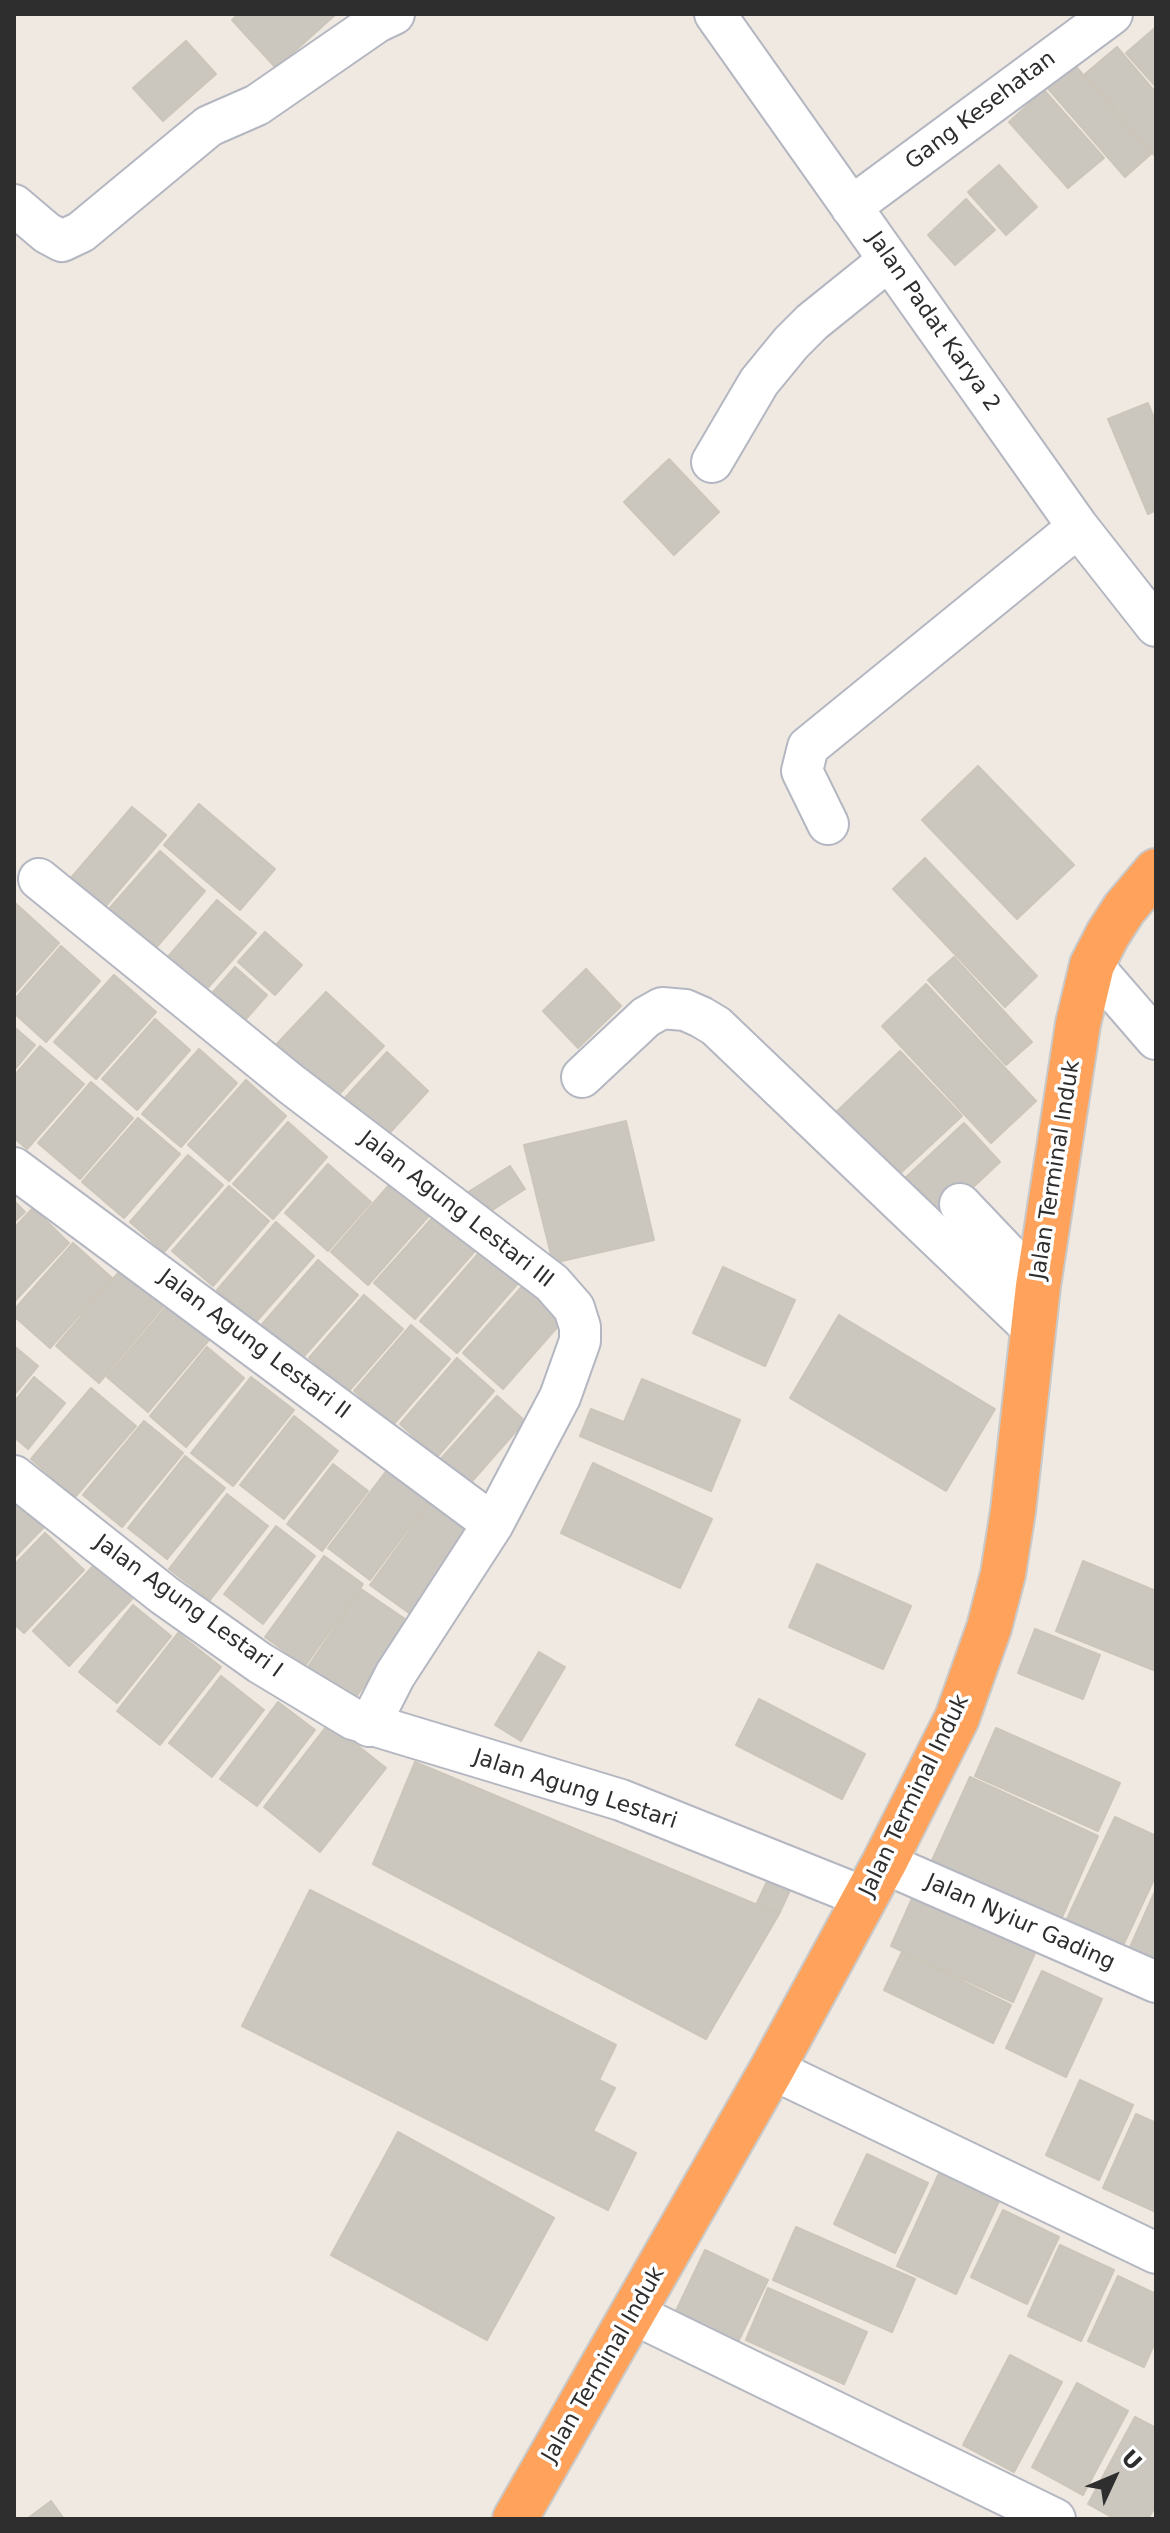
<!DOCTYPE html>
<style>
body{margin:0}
#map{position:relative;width:1170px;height:2533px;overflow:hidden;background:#efe9e1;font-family:"DejaVu Sans",sans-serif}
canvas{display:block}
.frame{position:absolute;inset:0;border:16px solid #2e2e2e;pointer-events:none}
.north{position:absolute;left:1074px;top:2437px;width:80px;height:80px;-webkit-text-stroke:6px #fff;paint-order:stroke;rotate:46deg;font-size:22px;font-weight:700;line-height:32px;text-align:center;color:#2e2e2e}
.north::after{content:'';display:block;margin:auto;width:28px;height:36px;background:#2e2e2e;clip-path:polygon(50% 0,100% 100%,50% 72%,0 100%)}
</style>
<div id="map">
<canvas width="1170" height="2533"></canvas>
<div class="frame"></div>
<div class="north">U</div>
</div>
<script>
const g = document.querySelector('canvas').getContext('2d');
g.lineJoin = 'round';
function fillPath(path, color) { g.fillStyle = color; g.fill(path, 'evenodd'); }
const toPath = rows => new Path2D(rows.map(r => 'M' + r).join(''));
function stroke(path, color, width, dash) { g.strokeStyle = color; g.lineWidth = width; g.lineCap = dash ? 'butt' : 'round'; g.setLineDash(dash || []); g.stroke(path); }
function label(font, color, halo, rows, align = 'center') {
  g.font = font + ' "DejaVu Sans",sans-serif'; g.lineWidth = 7; g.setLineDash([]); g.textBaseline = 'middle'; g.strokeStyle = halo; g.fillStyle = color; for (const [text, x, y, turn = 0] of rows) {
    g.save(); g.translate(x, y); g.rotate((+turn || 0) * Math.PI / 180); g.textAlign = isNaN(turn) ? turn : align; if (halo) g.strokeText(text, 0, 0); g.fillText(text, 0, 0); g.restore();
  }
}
const building = toPath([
 [239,14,336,14,276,68,232,20,239,14],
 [1156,27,1156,87,1126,53,1156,27],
 [186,41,216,74,163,121,133,88,186,41],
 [1117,47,1156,93,1156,157,1085,74,1117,47],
 [1072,62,1151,154,1125,177,1045,85,1072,62],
 [1044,90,1104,158,1068,188,1009,122,1044,90],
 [999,165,1037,207,1006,235,968,192,999,165],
 [966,199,995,230,955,265,928,235,966,199],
 [1148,403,1156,423,1156,510,1148,514,1108,419,1148,403],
 [669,459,719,512,674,555,624,502,669,459],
 [978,766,1074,865,1017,919,922,820,978,766],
 [199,804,275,869,240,910,164,845,199,804],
 [132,807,166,835,104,908,70,879,132,807],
 [160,851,205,891,154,950,108,910,160,851],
 [925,858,1037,976,1005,1007,893,889,925,858],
 [217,900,256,933,205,991,167,958,217,900],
 [14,902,59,943,14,994,14,902],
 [265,932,302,965,275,995,238,962,265,932],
 [61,946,100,981,46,1042,14,1013,14,1000,61,946],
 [954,957,1032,1042,1006,1065,928,980,954,957],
 [235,967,267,995,239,1027,207,999,235,967],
 [586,969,621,1006,578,1048,543,1011,586,969],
 [114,975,156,1012,96,1079,54,1042,114,975],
 [926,984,1036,1101,991,1143,882,1026,926,984],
 [326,992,384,1046,330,1104,272,1049,326,992],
 [155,1019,190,1050,137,1110,102,1079,155,1019],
 [14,1027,35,1045,14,1070,14,1027],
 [40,1046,84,1084,27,1149,14,1138,14,1076,40,1046],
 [199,1049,237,1083,181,1147,142,1114,199,1049],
 [900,1051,962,1116,893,1180,832,1116,900,1051],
 [387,1052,428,1091,385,1138,343,1100,387,1052],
 [246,1080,286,1116,229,1181,188,1145,246,1080],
 [91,1082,133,1118,80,1179,38,1143,91,1082],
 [138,1118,180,1154,124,1218,82,1182,138,1118],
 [626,1121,654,1240,553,1263,524,1145,626,1121],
 [288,1122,327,1157,273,1219,233,1184,288,1122],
 [964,1123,1000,1162,939,1219,903,1180,964,1123],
 [188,1155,223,1185,164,1252,130,1222,188,1155],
 [328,1164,371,1202,328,1251,285,1213,328,1164],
 [510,1166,525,1189,480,1218,465,1194,510,1166],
 [396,1177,434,1210,368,1285,331,1252,396,1177],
 [229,1186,269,1221,213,1286,172,1251,229,1186],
 [14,1201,25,1212,14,1222,14,1201],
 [442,1207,482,1243,415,1319,374,1283,442,1207],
 [33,1208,69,1243,14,1302,14,1228,33,1208],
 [276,1222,314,1256,255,1323,217,1290,276,1222],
 [490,1240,527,1273,457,1353,420,1321,490,1240],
 [73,1243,112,1278,50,1348,14,1316,14,1310,73,1243],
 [318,1260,358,1295,298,1363,258,1329,318,1260],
 [124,1266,167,1302,99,1383,56,1346,124,1266],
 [723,1267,795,1300,765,1366,693,1333,723,1267],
 [527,1281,567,1316,503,1389,463,1353,527,1281],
 [364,1295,403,1329,348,1392,309,1358,364,1295],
 [167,1306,209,1340,148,1412,107,1377,167,1306],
 [839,1315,995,1409,946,1491,790,1398,839,1315],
 [411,1325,450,1359,393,1425,354,1391,411,1325],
 [14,1346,38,1366,14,1395,14,1346],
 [207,1347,244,1378,186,1447,150,1416,207,1347],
 [457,1358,494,1391,437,1457,400,1424,457,1358],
 [34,1377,65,1403,28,1449,14,1437,14,1402,34,1377],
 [251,1377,294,1410,233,1486,191,1453,251,1377],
 [642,1379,740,1420,711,1491,580,1436,591,1409,624,1422,642,1379],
 [91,1388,136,1426,75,1497,31,1459,91,1388],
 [497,1396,525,1421,467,1487,438,1462,497,1396],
 [294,1416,338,1451,284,1519,240,1485,294,1416],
 [144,1421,183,1453,122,1527,83,1495,144,1421],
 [185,1456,225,1488,167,1559,128,1528,185,1456],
 [593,1463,712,1519,680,1588,561,1533,593,1463],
 [333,1464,368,1491,322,1551,287,1524,333,1464],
 [387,1470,429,1501,370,1580,328,1548,387,1470],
 [227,1494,268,1526,210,1600,169,1569,227,1494],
 [14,1499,44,1527,14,1558,14,1499],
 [431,1501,477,1534,416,1618,370,1585,431,1501],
 [276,1526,315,1556,263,1624,224,1594,276,1526],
 [45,1533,84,1570,24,1633,14,1624,14,1565,45,1533],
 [324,1556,363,1584,305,1666,265,1637,324,1556],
 [1083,1561,1156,1591,1156,1671,1056,1631,1083,1561],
 [95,1564,132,1599,69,1666,33,1631,95,1564],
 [817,1564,911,1606,883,1669,789,1627,817,1564],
 [361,1589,408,1621,350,1706,303,1674,361,1589],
 [133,1605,171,1636,117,1703,79,1672,133,1605],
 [1035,1629,1100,1655,1083,1699,1018,1673,1035,1629],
 [178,1633,221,1667,160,1745,117,1711,178,1633],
 [539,1652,565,1667,521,1741,495,1725,539,1652],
 [221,1676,264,1710,212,1777,169,1743,221,1676],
 [759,1699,865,1754,842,1799,736,1745,759,1699],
 [278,1702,315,1730,257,1806,220,1779,278,1702],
 [329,1723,386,1768,320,1852,264,1807,329,1723],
 [996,1728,1120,1783,1098,1831,975,1776,996,1728],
 [415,1762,779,1914,706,2039,373,1864,415,1762],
 [970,1777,1098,1836,1059,1924,930,1865,970,1777],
 [1115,1817,1156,1836,1156,1875,1120,1952,1064,1925,1115,1817],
 [770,1875,792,1886,779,1914,757,1903,770,1875],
 [1156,1889,1156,1967,1127,1954,1156,1889],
 [310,1890,616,2045,599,2080,615,2088,593,2131,636,2153,608,2210,242,2026,310,1890],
 [914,1894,1036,1951,1013,2002,891,1946,914,1894],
 [902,1952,1011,2005,993,2043,884,1990,902,1952],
 [1042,1971,1102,1999,1066,2077,1006,2048,1042,1971],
 [1080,2080,1133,2105,1099,2180,1046,2155,1080,2080],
 [1136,2114,1156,2123,1156,2212,1103,2188,1136,2114],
 [398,2132,554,2218,487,2340,331,2255,398,2132],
 [867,2154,928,2183,895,2253,834,2224,867,2154],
 [940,2171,1000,2199,956,2294,897,2266,940,2171],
 [1003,2210,1059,2237,1027,2304,971,2277,1003,2210],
 [796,2227,915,2279,892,2332,773,2280,796,2227],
 [1060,2245,1114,2270,1081,2341,1028,2316,1060,2245],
 [705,2250,768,2280,738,2342,675,2313,705,2250],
 [1118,2276,1156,2294,1156,2340,1144,2367,1088,2341,1118,2276],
 [768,2288,867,2332,844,2384,746,2340,768,2288],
 [1010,2355,1062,2382,1014,2472,963,2445,1010,2355],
 [1077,2383,1128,2411,1083,2495,1032,2467,1077,2383],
 [1135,2417,1156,2428,1156,2505,1148,2519,1115,2519,1088,2504,1135,2417],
 [51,2501,64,2519,27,2519,51,2501]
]);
const minor = toPath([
 [715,14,1078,527,1156,626],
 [14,205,47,233,62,241,81,232,209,126,257,105,377,22,394,14],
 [851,207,1112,14],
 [712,462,759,382,791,343,812,322,889,260],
 [828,824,802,771,808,747,1078,527],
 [39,879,291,1084,552,1283,574,1308,580,1327,580,1341,560,1397,493,1524,395,1675,369,1726],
 [1092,965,1156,1039],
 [582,1077,646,1017,662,1008,685,1010,701,1017,716,1026,1034,1330],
 [14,1168,493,1524],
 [960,1204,1038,1286],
 [14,1476,164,1595,260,1663,353,1719,621,1800,866,1898],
 [884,1863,1156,1982],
 [772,2069,1156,2253],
 [634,2314,1055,2519]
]);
const highway = toPath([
 [515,2519,772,2069,884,1863,957,1718,989,1628,1003,1574,1013,1511,1038,1286,1078,1024,1092,965,1108,934,1124,909,1156,871]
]);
const streetNames = [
 ["Gang Kesehatan",981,111,-37],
 ["Jalan Padat Karya 2",933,322,55],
 ["Jalan Terminal Induk",1056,1170,-81],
 ["Jalan Agung Lestari III",456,1210,38],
 ["Jalan Agung Lestari II",254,1345,37],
 ["Jalan Agung Lestari I",188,1607,36],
 ["Jalan Agung Lestari",575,1790,18],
 ["Jalan Terminal Induk",915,1796,-64],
 ["Jalan Nyiur Gading",1020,1923,24],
 ["Jalan Terminal Induk",604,2365,-60]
];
fillPath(building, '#cbc7bf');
stroke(building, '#cbc5ba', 2);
stroke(minor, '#b4b7c1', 44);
stroke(highway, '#c9c9c9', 48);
stroke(minor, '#fff', 40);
stroke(highway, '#ffa35c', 44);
label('22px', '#2e2e2e', '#fff', streetNames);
</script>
